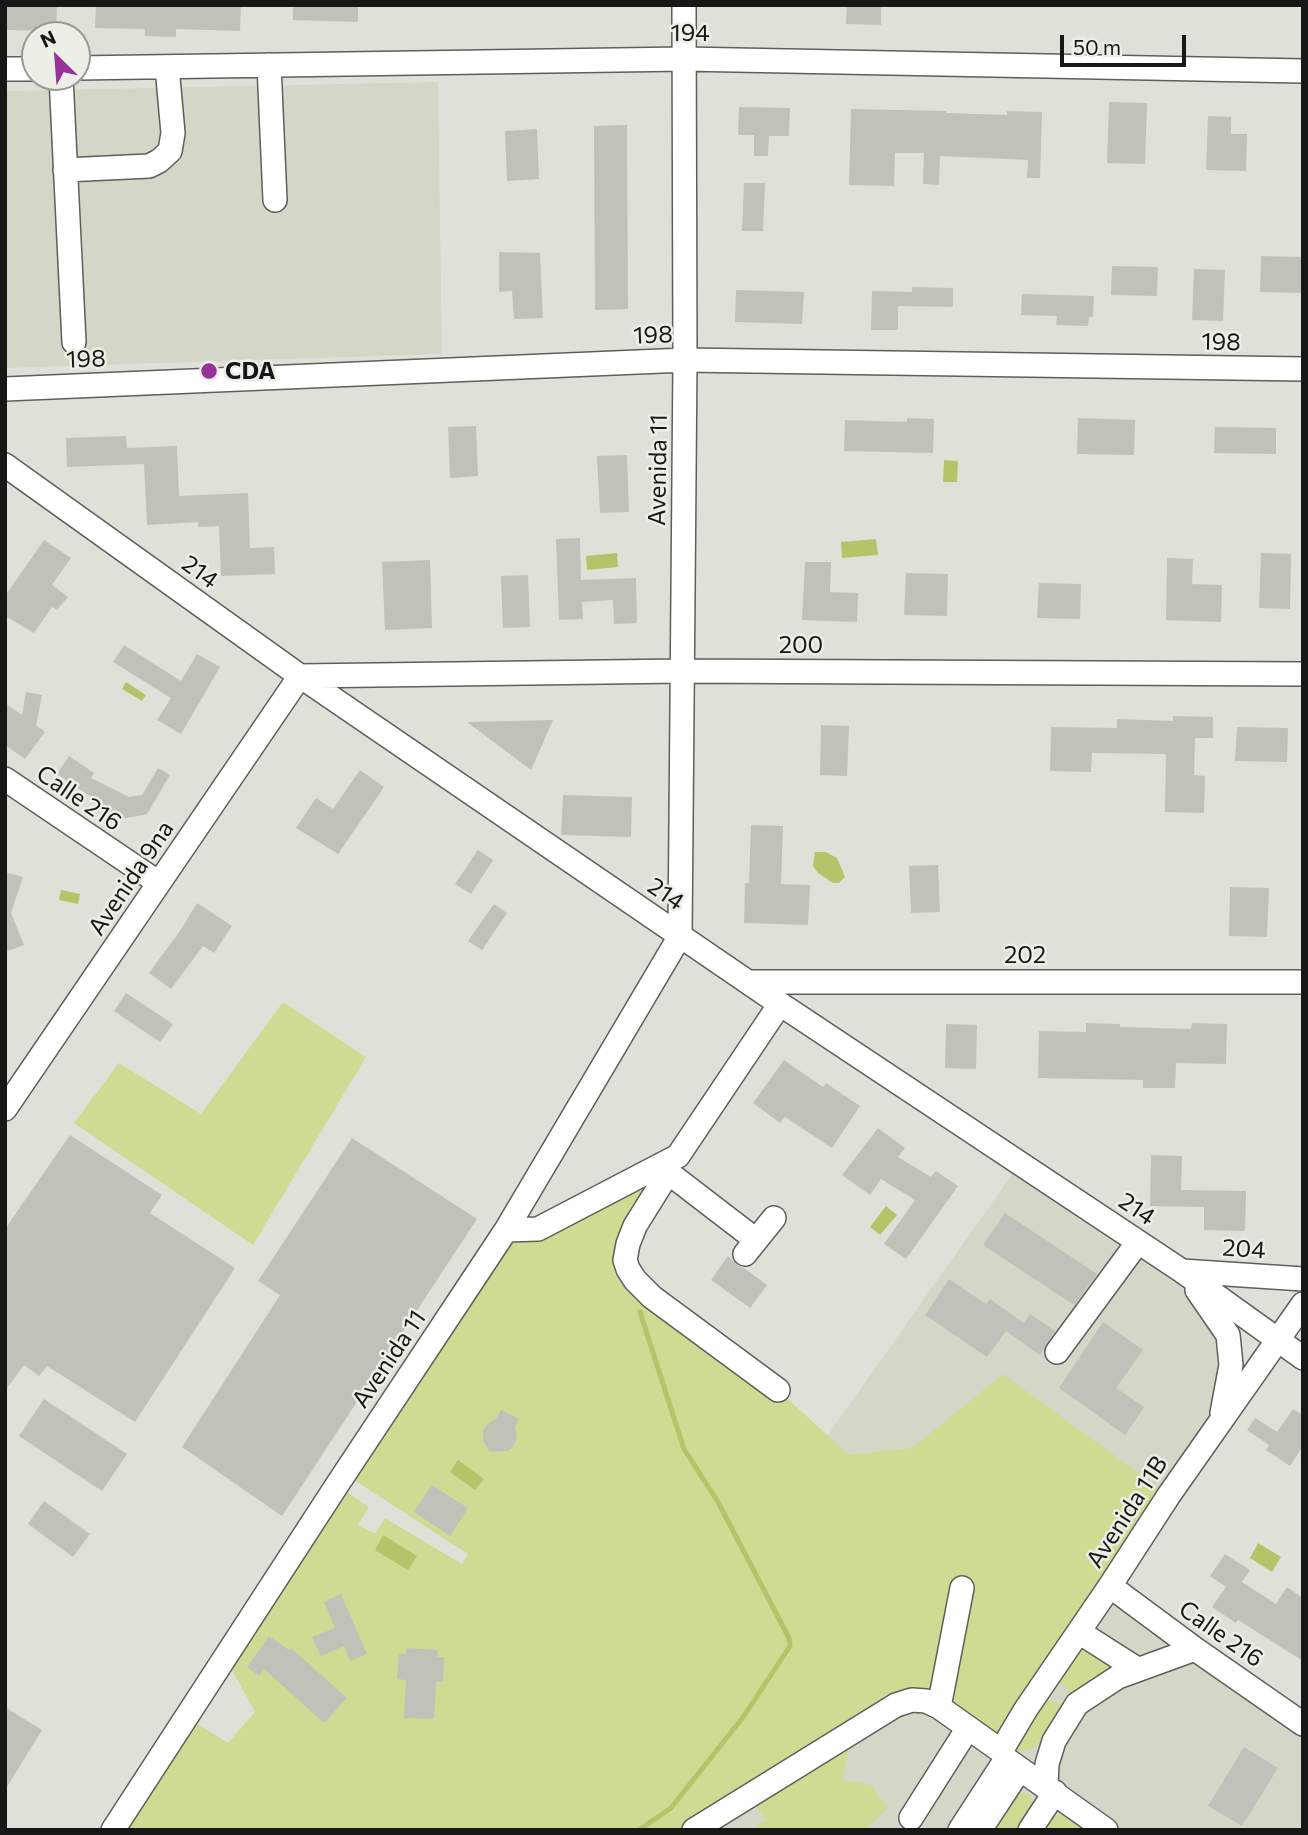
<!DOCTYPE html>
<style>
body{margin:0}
#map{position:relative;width:1308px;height:1835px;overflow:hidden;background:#dfe1d9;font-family:Commissioner,sans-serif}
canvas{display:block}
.frame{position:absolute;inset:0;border:7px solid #171815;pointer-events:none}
.north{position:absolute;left:21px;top:21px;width:70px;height:70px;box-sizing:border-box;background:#ecefe6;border:2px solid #979992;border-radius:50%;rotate:335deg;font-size:19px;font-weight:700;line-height:28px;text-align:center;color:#171815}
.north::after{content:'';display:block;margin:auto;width:24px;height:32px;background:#973298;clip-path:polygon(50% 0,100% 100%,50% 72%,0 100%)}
.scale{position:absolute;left:1060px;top:35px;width:126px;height:32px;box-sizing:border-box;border:4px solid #171815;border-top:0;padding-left:9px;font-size:21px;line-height:24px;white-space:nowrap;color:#171815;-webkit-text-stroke:5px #ecefe6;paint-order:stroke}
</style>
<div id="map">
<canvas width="1308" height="1835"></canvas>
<div class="frame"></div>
<div class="north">N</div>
<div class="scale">50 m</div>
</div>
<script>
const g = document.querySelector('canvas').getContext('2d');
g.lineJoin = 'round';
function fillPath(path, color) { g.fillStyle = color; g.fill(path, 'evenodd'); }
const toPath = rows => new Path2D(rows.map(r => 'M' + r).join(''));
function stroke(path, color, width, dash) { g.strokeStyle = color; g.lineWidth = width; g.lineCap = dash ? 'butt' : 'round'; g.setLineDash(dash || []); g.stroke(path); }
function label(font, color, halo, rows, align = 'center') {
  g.font = font + ' Commissioner,sans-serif'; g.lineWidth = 5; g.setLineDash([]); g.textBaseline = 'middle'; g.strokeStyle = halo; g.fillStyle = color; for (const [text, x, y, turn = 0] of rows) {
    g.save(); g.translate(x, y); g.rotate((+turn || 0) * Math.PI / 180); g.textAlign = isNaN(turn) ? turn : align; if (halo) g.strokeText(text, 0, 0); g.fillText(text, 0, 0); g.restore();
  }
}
const built = toPath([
 [438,82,442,354,5,368,5,91],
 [1020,1163,1182,1271,1228,1335,1221,1419,1110,1586,1303,1720,1303,1830,542,1830,655,1680]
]);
const green = toPath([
 [283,1002,366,1057,253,1245,74,1123,119,1063,201,1114],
 [661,1167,625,1260,778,1390,849,1455,912,1448,1003,1374,1169,1495,1001,1751,926,1701,841,1740,848,1752,843,1780,871,1785,888,1808,865,1830,752,1830,766,1820,749,1796,694,1830,112,1830,187,1717,228,1743,255,1712,225,1657,337,1485,369,1507,358,1525,375,1534,385,1518,462,1564,468,1554,351,1478,506,1230],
 [1078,1644,1112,1660,1113,1668,1079,1691,1070,1692,1059,1681,1060,1675],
 [1043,1697,1063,1706,1045,1738,1032,1748,1017,1753,1012,1750],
 [1026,1793,1031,1795,1033,1805,1016,1830,987,1830,1016,1794],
 [1061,1814,1067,1815,1088,1830,1044,1830,1052,1818]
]);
const water = toPath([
 [944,460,958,461,957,482,943,482],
 [876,539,878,555,842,558,841,542],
 [617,553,618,567,587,570,586,556],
 [126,682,146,695,142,701,122,689],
 [815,852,826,852,837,858,845,877,839,883,833,883,818,873,813,866],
 [61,890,80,894,78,904,59,900],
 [886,1206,897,1215,880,1235,870,1227],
 [458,1460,484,1479,475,1490,450,1472],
 [383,1535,417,1556,408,1570,375,1550],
 [1258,1543,1281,1557,1272,1572,1250,1558]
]);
const stream = toPath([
 [639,1830,671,1808,744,1716,790,1646,789,1638,718,1502,684,1449,640,1312]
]);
const building = toPath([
 [5,5,57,5,56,31,5,30],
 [96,5,241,5,240,31,176,29,176,37,145,36,145,29,95,28],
 [293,5,358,5,358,22,293,20],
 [847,5,881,5,881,25,846,24],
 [1109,102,1147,103,1145,164,1107,163],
 [739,107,790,108,789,136,769,136,768,156,754,156,754,135,738,135],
 [851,109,946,111,946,113,1007,115,1007,111,1042,112,1040,178,1027,178,1028,160,940,156,939,185,923,184,924,153,895,153,894,186,849,185],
 [1208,116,1231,117,1231,134,1247,134,1246,171,1206,170],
 [627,125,628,309,595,310,594,126],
 [537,129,539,179,507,181,505,131],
 [744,183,765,183,763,231,742,231],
 [499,252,540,253,543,318,514,319,512,291,499,292],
 [1261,256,1303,257,1302,293,1260,292],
 [1112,266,1158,267,1157,296,1111,295],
 [1194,269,1225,270,1223,321,1192,320],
 [912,287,953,288,953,307,898,306,898,330,871,330,872,291,912,292],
 [736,290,804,292,802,324,735,322],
 [1022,294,1094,296,1093,317,1089,317,1088,326,1056,325,1057,316,1021,315],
 [907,418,934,419,933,453,844,451,845,420,907,422],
 [1078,418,1135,420,1134,455,1077,454],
 [476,426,478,476,450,478,448,427],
 [1215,427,1276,428,1276,454,1214,453],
 [126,436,127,448,177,446,179,496,248,493,250,548,274,547,275,574,221,576,219,526,198,527,198,522,147,525,144,464,67,467,66,438],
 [627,455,629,512,600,513,597,456],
 [580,538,581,580,636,578,637,623,614,624,613,600,582,602,583,619,559,620,556,539],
 [44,540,71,558,52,585,68,597,57,610,52,607,34,633,5,616,5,596],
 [1261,553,1291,554,1290,609,1259,608],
 [1167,558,1193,559,1192,584,1222,585,1221,622,1166,620],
 [430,560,432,628,385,630,382,562],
 [805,562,831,562,830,592,858,593,857,622,802,620],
 [906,573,948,574,947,616,904,615],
 [528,575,530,627,503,628,501,576],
 [1039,583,1081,584,1080,619,1037,618],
 [124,645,181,681,197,654,220,667,181,734,157,720,171,698,113,662],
 [26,692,42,695,36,725,45,732,25,759,5,745,5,703,22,715],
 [1173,716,1213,717,1213,738,1195,738,1194,775,1205,776,1204,813,1165,812,1166,754,1092,753,1091,772,1050,771,1051,727,1117,728,1117,719,1173,721],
 [553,720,531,770,467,722],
 [821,725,849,726,847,776,820,775],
 [1237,727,1288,728,1287,762,1235,761],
 [69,756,94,773,91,778,129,797,142,795,158,768,170,775,147,814,117,820,99,810,102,804,57,774],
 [360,770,384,787,338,854,296,828,316,798,333,809],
 [563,795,632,797,631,837,561,835],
 [751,825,783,826,781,884,810,885,808,925,744,923,745,883,749,883],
 [478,850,493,860,471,894,455,884],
 [938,865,940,912,911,913,909,866],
 [5,872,23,877,11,913,24,945,5,952],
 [1230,887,1269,888,1267,937,1229,936],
 [197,903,232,926,214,953,203,946,171,989,149,973,180,931],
 [494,904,507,913,482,950,468,941],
 [126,993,173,1024,160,1042,114,1011],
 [1086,1023,1120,1024,1120,1027,1191,1029,1192,1023,1227,1024,1226,1064,1176,1063,1175,1088,1143,1088,1143,1080,1038,1078,1039,1031,1086,1032],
 [946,1024,977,1025,976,1069,945,1068],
 [784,1060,823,1087,826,1083,860,1106,832,1148,785,1117,780,1123,753,1103],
 [878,1128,905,1148,898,1157,931,1177,936,1171,958,1186,906,1259,884,1244,915,1200,881,1179,870,1195,842,1175],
 [70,1135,162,1195,150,1213,235,1268,135,1422,47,1366,39,1376,24,1365,5,1391,5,1229],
 [352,1138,477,1219,282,1516,182,1447,280,1295,258,1281],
 [1151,1155,1182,1156,1181,1190,1246,1191,1245,1231,1204,1230,1204,1207,1150,1206],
 [1005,1213,1097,1274,1074,1305,983,1245],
 [728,1256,737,1265,744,1268,767,1285,750,1308,711,1280],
 [949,1279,986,1304,990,1299,1024,1323,1030,1314,1055,1331,1040,1355,1006,1331,987,1357,925,1315],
 [1103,1322,1143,1350,1116,1388,1144,1407,1125,1435,1059,1388],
 [44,1399,127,1454,102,1491,19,1436],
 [1293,1409,1303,1415,1303,1446,1290,1466,1266,1450,1269,1445,1247,1430,1255,1418,1277,1432],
 [501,1410,519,1419,515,1427,517,1438,512,1448,507,1451,490,1452,483,1441,483,1430,491,1421,496,1419],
 [432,1485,468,1508,450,1536,414,1512],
 [44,1501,90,1534,73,1557,28,1524],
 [1225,1554,1250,1570,1242,1582,1276,1604,1287,1587,1303,1598,1303,1661,1238,1620,1236,1623,1212,1607,1226,1587,1210,1576],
 [341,1594,367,1654,350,1661,344,1646,321,1656,312,1637,335,1628,324,1602],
 [269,1636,289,1650,291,1648,347,1698,324,1723,264,1669,259,1676,247,1667],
 [407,1648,438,1650,437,1657,444,1657,443,1682,436,1682,434,1719,404,1718,406,1680,397,1679,399,1654,406,1654],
 [5,1707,42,1730,5,1790],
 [1244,1747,1278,1768,1242,1826,1208,1806]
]);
const minor = toPath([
 [269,65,275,200],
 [77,68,684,59,1303,71],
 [5,69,35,69],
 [61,77,74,342],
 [65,170,149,166,159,161,170,151,173,133,167,67],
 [5,389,685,360,1303,369],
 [5,465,300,676,780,1004,1182,1271,1303,1358],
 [300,676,681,671,1303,674],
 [5,779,159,883],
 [748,982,1303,982],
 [5,1109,300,676],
 [661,1167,756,1240],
 [668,1173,635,1226,628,1244,625,1260,628,1269,635,1280,652,1297,778,1390],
 [506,1230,680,936,685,360,684,5],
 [745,1254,774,1218],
 [1182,1271,1303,1279],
 [1197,1290,1228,1335,1231,1365,1222,1413],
 [1057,1352,1138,1242],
 [1110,1586,1195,1649,1303,1724],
 [962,1588,939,1707,1001,1751,1006,1759,1106,1830],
 [1079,1632,1137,1669],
 [1001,1751,1026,1709,1110,1586,1169,1495,1303,1304],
 [1046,1786,1047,1764,1054,1741,1077,1704,1118,1677,1195,1649],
 [911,1818,968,1728],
 [113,1830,337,1485,506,1230,538,1229,678,1156,780,1004],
 [694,1830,896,1705,912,1700,926,1701,939,1707],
 [960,1830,1006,1759],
 [980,1830,1020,1769],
 [1030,1830,1055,1792]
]);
const markers = [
 [209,371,9,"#973298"]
];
const streetNames = [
 ["194",690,33],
 ["198",653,335,-2],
 ["198",1221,342,1],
 ["198",86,359,-2],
 ["Avenida 11",658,470,-89],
 ["214",200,572,36],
 ["200",801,645],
 ["Calle 216",79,798,34],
 ["Avenida 9na",131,878,-56],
 ["214",666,894,34],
 ["202",1025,955],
 ["214",1137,1209,34],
 ["204",1244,1249,4],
 ["Avenida 11",389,1359,-56],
 ["Avenida 11B",1127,1512,-57],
 ["Calle 216",1221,1634,35]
];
const poiNames = [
 ["CDA",225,371]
];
fillPath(built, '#d4d7c7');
fillPath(green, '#cddb93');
fillPath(water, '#b4c469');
stroke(stream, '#b4c469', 5);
fillPath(building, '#c0c2b9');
stroke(minor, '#5d5f58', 26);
stroke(minor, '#fff', 23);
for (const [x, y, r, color] of markers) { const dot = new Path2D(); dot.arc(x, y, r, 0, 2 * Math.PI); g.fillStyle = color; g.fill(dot); stroke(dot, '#ecefe6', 2.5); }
label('24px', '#171815', '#ecefe6', streetNames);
label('bold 24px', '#171815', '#ecefe6', poiNames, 'left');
</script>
